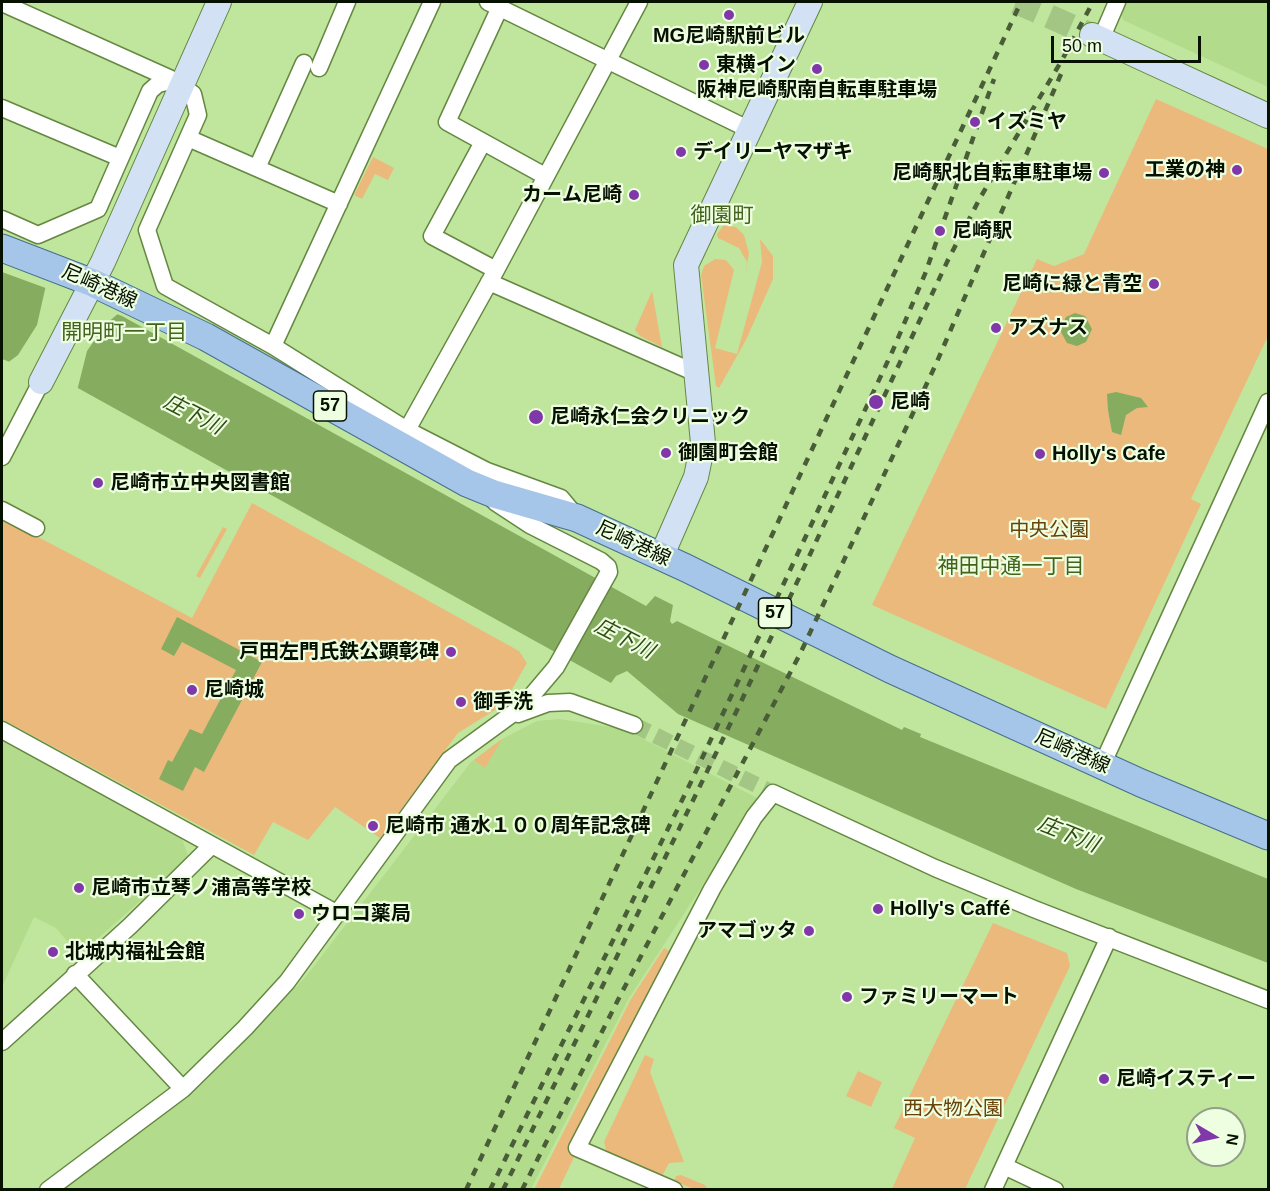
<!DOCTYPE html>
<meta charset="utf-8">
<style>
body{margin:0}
#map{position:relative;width:1270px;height:1191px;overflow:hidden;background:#bfe69c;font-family:Arial,sans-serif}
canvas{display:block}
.frame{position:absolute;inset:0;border:3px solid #061100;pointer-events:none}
.north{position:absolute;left:1186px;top:1107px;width:60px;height:60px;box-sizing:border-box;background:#eefee1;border:2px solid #919f87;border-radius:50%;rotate:99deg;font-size:16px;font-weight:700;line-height:24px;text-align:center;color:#061100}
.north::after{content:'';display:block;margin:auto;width:21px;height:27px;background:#8037a9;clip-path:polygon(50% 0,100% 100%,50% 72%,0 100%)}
.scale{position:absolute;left:1051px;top:36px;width:150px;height:27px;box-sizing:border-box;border:3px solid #061100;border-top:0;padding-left:8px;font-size:18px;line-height:21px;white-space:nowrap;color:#061100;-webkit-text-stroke:4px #eefee1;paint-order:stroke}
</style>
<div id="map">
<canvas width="1270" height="1191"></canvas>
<div class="frame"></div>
<div class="north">N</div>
<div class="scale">50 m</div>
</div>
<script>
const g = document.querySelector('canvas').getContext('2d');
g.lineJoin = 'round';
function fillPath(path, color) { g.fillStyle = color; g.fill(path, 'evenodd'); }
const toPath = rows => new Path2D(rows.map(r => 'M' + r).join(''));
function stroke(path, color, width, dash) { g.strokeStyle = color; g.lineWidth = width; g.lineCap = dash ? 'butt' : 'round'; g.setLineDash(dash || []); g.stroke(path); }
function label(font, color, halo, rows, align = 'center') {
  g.font = font + ' Arial,"Noto Sans JP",sans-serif'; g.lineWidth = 4.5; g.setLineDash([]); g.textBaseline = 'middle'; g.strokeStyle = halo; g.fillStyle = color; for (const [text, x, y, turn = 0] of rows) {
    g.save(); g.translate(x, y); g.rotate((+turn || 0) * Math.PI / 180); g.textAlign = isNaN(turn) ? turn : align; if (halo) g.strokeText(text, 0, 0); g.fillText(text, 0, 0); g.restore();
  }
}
const built = toPath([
 [1126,2,1268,2,1268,87,1123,20,1121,12],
 [559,719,624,729,759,799,629,998,531,1189,63,1190,185,1098,271,1014,307,975,471,762,502,739,537,721],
 [2,741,182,839,189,858,79,955,56,928,34,917,2,987]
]);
const green = toPath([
 [1156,99,1268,149,1268,336,1191,499,1201,504,1106,709,872,605,1037,259,1054,266,1084,254],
 [373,157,394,168,388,180,375,174,362,199,354,195],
 [724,225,736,227,744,235,749,253,745,276,747,262,739,248,718,238,717,234],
 [760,239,773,256,773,279,746,340,719,388,716,386,701,275,704,266,715,259,726,260,734,270,715,348,737,354,762,262],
 [652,291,662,347,640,336,635,330],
 [252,503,519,651,527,663,503,705,458,733,380,838,335,807,308,840,273,822,254,855,2,719,2,518,192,618],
 [223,527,227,529,200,578,196,576],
 [502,739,485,768,474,760],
 [993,923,1067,953,1070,966,965,1189,892,1189,915,1138,894,1128],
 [664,948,671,952,559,1189,534,1190,631,999],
 [645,1055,654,1059,650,1072,684,1162,669,1163,662,1176,607,1154,604,1142],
 [858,1071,882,1082,871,1107,846,1096],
 [681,1175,705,1185,708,1189,694,1189,674,1181,676,1176]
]);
const water = toPath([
 [2,272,122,316,646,606,655,596,673,605,670,621,672,624,677,621,902,730,904,727,921,734,920,737,1268,879,1268,963,1076,889,678,714,627,671,616,676,611,683,76,387,2,359],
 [1075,313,1085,316,1092,329,1086,342,1077,346,1067,343,1060,330,1066,317],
 [1116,392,1141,398,1148,407,1137,408,1126,415,1121,435,1112,432,1108,410,1107,394],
 [177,617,262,662,204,772,195,767,183,791,159,779,168,760,172,762,190,729,202,734,236,670,182,642,174,656,161,649]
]);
const pier = toPath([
 [46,285,120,312,106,324,87,351,77,391,6,364,18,355,37,325]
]);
const streetTunnel = toPath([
 [634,725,773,793]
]);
const secondaryTunnel = toPath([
 [1016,2,1092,35]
]);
const street = toPath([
 [488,2,748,129],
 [2,3,169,78,193,94,198,115,147,230,165,286,273,346,407,430,487,471,561,498,576,516],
 [500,7,447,122,545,176],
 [1101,39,1117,2],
 [319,68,347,2],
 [2,108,120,158],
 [188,138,339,204],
 [483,142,432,236,496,270],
 [257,168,304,63],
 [2,219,38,235,98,209,150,91,158,84,175,80],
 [489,282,698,374],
 [273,346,432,2],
 [407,430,496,270,639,2],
 [2,457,41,382],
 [2,510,36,528],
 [518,714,548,703,570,702,634,725],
 [2,730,338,914],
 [1102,765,1268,402],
 [75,974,183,1089],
 [2,1042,130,926,212,845],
 [1004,1166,1055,1190],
 [48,1190,183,1089,245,1028,287,982,449,760,523,706,556,667,609,572,608,567,601,561,530,525,495,502],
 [674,1190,577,1148,712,889,754,817,773,793,935,868,1034,909,1268,1000],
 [993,1190,1109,937]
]);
const secondary = toPath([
 [1092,35,1268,116],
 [41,382,103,262,219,2],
 [661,557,696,477,703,443,686,265,810,2]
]);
const primary = toPath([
 [2,248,93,283,206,337,467,483,494,494,577,518,686,568,890,669,1141,783,1268,836]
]);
const rail = toPath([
 [466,1190,1021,2],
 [490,1190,690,784,893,350,925,274,994,79],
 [503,1190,739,706,948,260,980,198,1062,60,1093,2],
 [522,1190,621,994,800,654,936,364,1061,74]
]);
const markers = [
 [729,15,6,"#8037a9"],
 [704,65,6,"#8037a9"],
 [817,69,6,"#8037a9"],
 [975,122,6,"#8037a9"],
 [681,152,6,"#8037a9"],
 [1237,170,6,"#8037a9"],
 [1104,173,6,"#8037a9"],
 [634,195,6,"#8037a9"],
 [940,231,6,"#8037a9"],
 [1154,284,6,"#8037a9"],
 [996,328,6,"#8037a9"],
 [876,402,8,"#8037a9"],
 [536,417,8,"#8037a9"],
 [666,453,6,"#8037a9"],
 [1040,454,6,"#8037a9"],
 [98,483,6,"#8037a9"],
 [451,652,6,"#8037a9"],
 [192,690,6,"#8037a9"],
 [461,702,6,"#8037a9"],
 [373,826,6,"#8037a9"],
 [79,888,6,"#8037a9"],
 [878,909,6,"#8037a9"],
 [299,914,6,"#8037a9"],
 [809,931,6,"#8037a9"],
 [53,952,6,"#8037a9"],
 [847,997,6,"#8037a9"],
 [1104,1079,6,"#8037a9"]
];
const shields = [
 [330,406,33],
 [775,613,33]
];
const shieldNames = [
 ["57",330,406],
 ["57",775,613]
];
const poiNames = [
 ["MG尼崎駅前ビル",729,36,"center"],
 ["東横イン",716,65],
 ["阪神尼崎駅南自転車駐車場",817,90,"center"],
 ["イズミヤ",987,122],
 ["デイリーヤマザキ",693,152],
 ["工業の神",1225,170,"right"],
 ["尼崎駅北自転車駐車場",1092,173,"right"],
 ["カーム尼崎",622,195,"right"],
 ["尼崎駅",952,231],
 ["尼崎に緑と青空",1142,284,"right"],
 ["アズナス",1008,328],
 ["尼崎",890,402],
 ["尼崎永仁会クリニック",550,417],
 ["御園町会館",678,453],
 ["Holly's Cafe",1052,454],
 ["尼崎市立中央図書館",110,483],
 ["戸田左門氏鉄公顕彰碑",439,652,"right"],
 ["尼崎城",204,690],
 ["御手洗",473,702],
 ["尼崎市 通水１００周年記念碑",385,826],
 ["尼崎市立琴ノ浦高等学校",91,888],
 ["Holly's Caffé",890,909],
 ["ウロコ薬局",311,914],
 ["アマゴッタ",797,931,"right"],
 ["北城内福祉会館",65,952],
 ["ファミリーマート",859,997],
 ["尼崎イスティー",1116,1079]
];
const streetNames = [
 ["尼崎港線",99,287,24],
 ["尼崎港線",633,544,25],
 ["尼崎港線",1072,752,24]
];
const parkNames = [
 ["中央公園",1049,530],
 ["西大物公園",953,1109]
];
const neighbourhoodNames = [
 ["御園町",722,216],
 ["開明町一丁目",124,333],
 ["神田中通一丁目",1011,567]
];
const waterNames = [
 ["庄下川",193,415,27],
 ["庄下川",624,639,27],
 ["庄下川",1068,835,22]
];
fillPath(built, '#b2dc8c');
fillPath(green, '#ecb97c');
fillPath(water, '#85ac5f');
fillPath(pier, '#bfe69c');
stroke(streetTunnel, '#a3c685', 16, [16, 8]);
stroke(secondaryTunnel, '#a3c685', 24, [24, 12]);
stroke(street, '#648741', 19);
stroke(secondary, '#648741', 26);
stroke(primary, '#466e8e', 29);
stroke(street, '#fff', 16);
stroke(secondary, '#d2e2f4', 24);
stroke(primary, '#a5c6e9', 27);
stroke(rail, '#485d38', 4.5, [8, 8]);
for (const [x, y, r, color] of markers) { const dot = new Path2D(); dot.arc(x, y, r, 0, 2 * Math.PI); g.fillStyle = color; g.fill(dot); stroke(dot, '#eefee1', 2); }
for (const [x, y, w] of shields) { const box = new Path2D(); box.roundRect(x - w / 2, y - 15, w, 30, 4.5); g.fillStyle = '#eefee1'; g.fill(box); stroke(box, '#061100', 1.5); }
label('bold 18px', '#061100', null, shieldNames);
label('bold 20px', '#061100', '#eefee1', poiNames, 'left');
label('20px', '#061100', '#eefee1', streetNames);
label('20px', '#684208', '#eefee1', parkNames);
label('21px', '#43631d', '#eefee1', neighbourhoodNames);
label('italic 21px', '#324b15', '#eefee1', waterNames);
</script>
